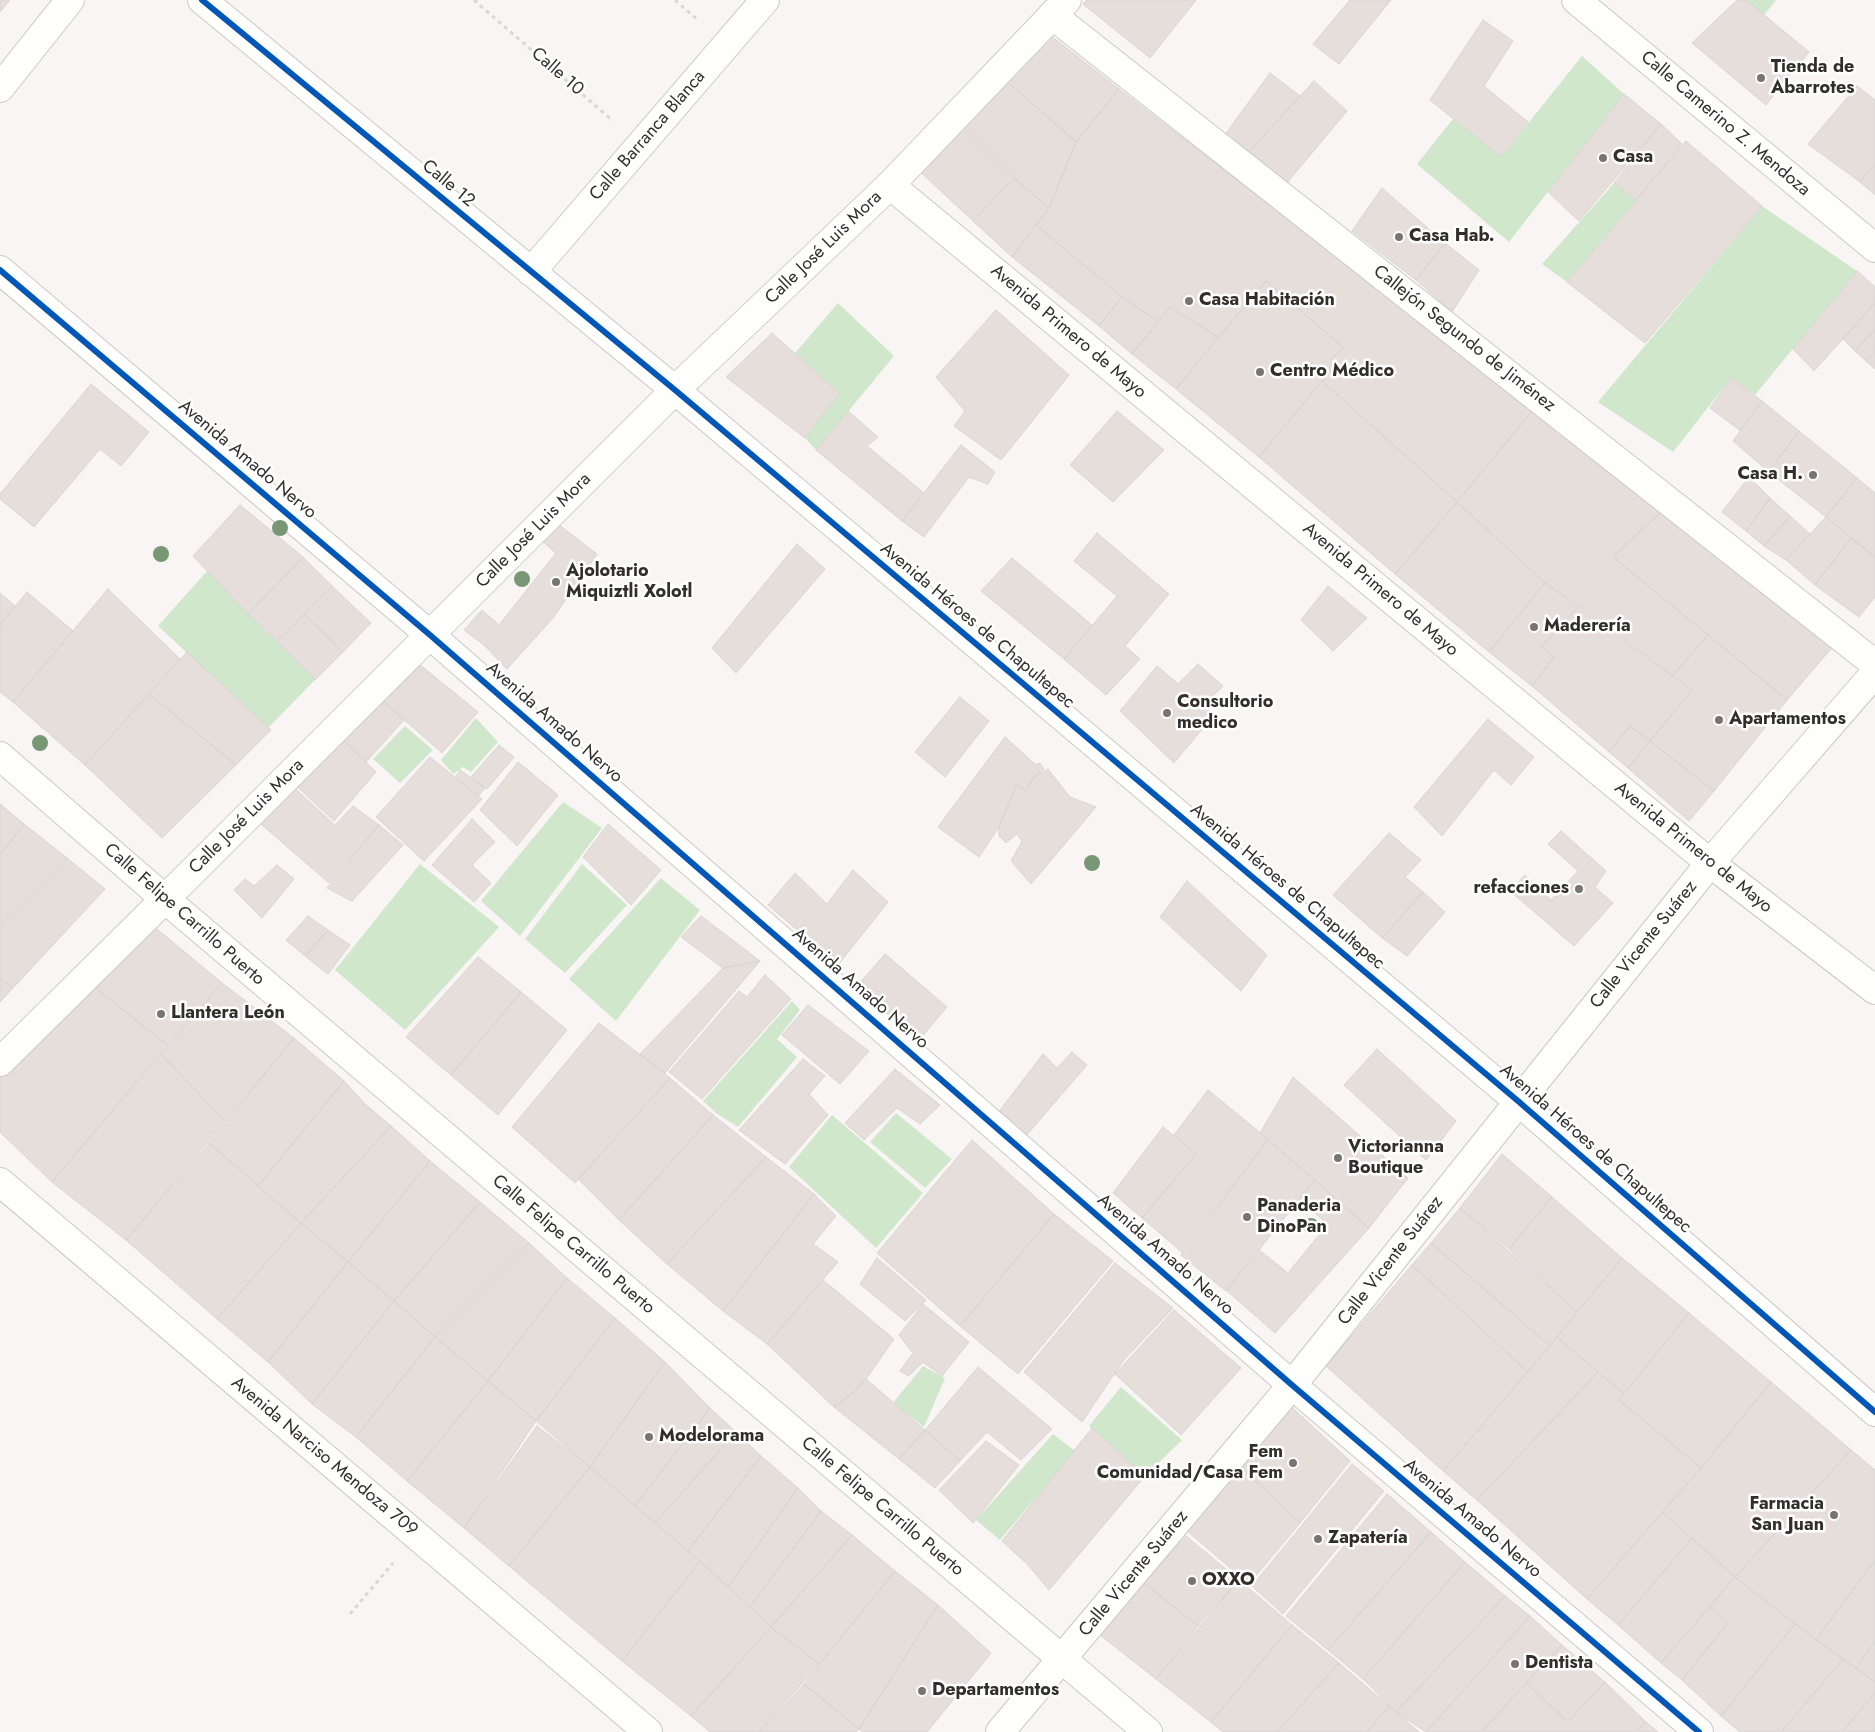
<!DOCTYPE html>
<meta charset="utf-8">
<style>
body{margin:0}
canvas{display:block;background:#f9f5f4}
</style>
<canvas width="1875" height="1732"></canvas>
<script>
const g = document.querySelector('canvas').getContext('2d');
g.lineJoin = 'round';
function fillPath(path, color) { g.fillStyle = color; g.fill(path, 'evenodd'); }
const toPath = rows => new Path2D(rows.map(r => 'M' + r).join(''));
function stroke(path, color, width, dash) { g.strokeStyle = color; g.lineWidth = width; g.lineCap = dash ? 'butt' : 'round'; g.setLineDash(dash || []); g.stroke(path); }
function label(font, color, halo, rows, align = 'center') {
  g.font = font + ' Jost,sans-serif'; g.lineWidth = 5; g.setLineDash([]); g.textBaseline = 'middle'; g.strokeStyle = halo; g.fillStyle = color; for (const [text, x, y, turn = 0] of rows) {
    g.save(); g.translate(x, y); g.rotate((+turn || 0) * Math.PI / 180); g.textAlign = isNaN(turn) ? turn : align; if (halo) g.strokeText(text, 0, 0); g.fillText(text, 0, 0); g.restore();
  }
}
const green = toPath([
 [1746,0,1776,0,1764,15],
 [1582,56,1624,94,1509,242,1417,164,1453,119,1502,156],
 [1614,183,1636,200,1567,282,1542,264],
 [1762,206,1857,271,1755,395,1731,378,1673,452,1598,402],
 [838,303,894,356,816,450,805,438,839,393,795,353],
 [207,571,315,680,268,728,158,626],
 [476,718,498,742,471,772,463,767,453,774,441,760],
 [405,726,433,750,400,783,373,759],
 [563,802,602,828,520,936,481,901],
 [420,864,499,927,405,1030,335,970],
 [582,864,627,905,565,973,525,939],
 [661,878,700,910,616,1021,569,979],
 [792,1001,800,1010,777,1039,797,1057,738,1127,716,1113,703,1101],
 [896,1113,952,1159,925,1188,870,1142],
 [832,1115,923,1193,876,1248,789,1167],
 [923,1366,945,1378,924,1427,893,1403],
 [1121,1387,1182,1440,1145,1476,1089,1426],
 [1053,1434,1075,1451,1000,1540,976,1520]
]);
const building = toPath([
 [0,0,10,0,0,12,0,0],
 [1087,0,1196,0,1150,58,1083,4,1087,0],
 [1350,0,1391,0,1339,64,1313,44,1350,0],
 [1737,0,1746,0,1809,52,1766,105,1692,43,1737,0],
 [1483,20,1513,41,1484,86,1528,122,1501,157,1430,100,1483,20],
 [1045,31,1119,89,1076,142,1001,76,1045,31],
 [1270,73,1300,96,1247,154,1224,136,1270,73],
 [1001,76,1076,142,1049,208,1014,178,959,123,1001,76],
 [1314,81,1347,111,1286,184,1247,154,1314,81],
 [1857,86,1875,100,1875,164,1860,182,1808,144,1857,86],
 [1119,89,1534,409,1457,502,1322,381,1336,364,1332,358,1344,348,1266,281,1218,337,1170,307,1158,322,1119,294,1036,225,1049,208,1076,142,1119,89],
 [1624,94,1661,124,1579,221,1548,192,1624,94],
 [959,123,1014,178,973,221,916,168,959,123],
 [1661,124,1682,144,1636,200,1614,183,1661,124],
 [1686,141,1762,206,1645,343,1567,282,1686,141],
 [1875,164,1875,195,1860,182,1875,164],
 [1014,178,1049,208,1012,257,973,221,1014,178],
 [1382,188,1445,243,1416,280,1352,231,1382,188],
 [1036,225,1122,297,1099,326,1012,257,1036,225],
 [1445,243,1479,270,1452,312,1416,280,1445,243],
 [1857,271,1875,287,1875,303,1814,371,1793,349,1857,271],
 [1266,281,1344,348,1332,358,1336,364,1259,457,1176,389,1266,281],
 [1122,297,1158,322,1132,354,1099,326,1122,297],
 [1875,303,1875,329,1855,351,1843,339,1875,303],
 [1170,307,1218,337,1176,389,1132,354,1170,307],
 [996,310,1069,375,1001,460,954,426,965,411,936,377,996,310],
 [1875,329,1875,351,1866,361,1855,351,1875,329],
 [772,333,839,393,805,438,726,377,772,333],
 [1875,351,1875,369,1866,361,1875,351],
 [1731,378,1762,401,1741,431,1710,408,1731,378],
 [1322,381,1457,502,1395,574,1259,457,1322,381],
 [91,384,149,432,121,466,100,449,34,527,0,499,0,494,91,384],
 [1762,401,1799,431,1769,472,1733,441,1762,401],
 [1534,409,1664,509,1613,557,1708,635,1672,676,1545,583,1457,502,1534,409],
 [848,411,878,437,867,446,924,493,902,521,816,450,848,411],
 [1117,411,1164,450,1113,502,1070,465,1117,411],
 [1799,431,1857,478,1826,517,1769,472,1799,431],
 [961,445,995,472,988,484,969,477,924,537,902,521,961,445],
 [1749,477,1770,498,1746,531,1722,512,1749,477],
 [1857,478,1875,493,1875,557,1826,517,1857,478],
 [1770,498,1790,516,1764,546,1746,531,1770,498],
 [1457,502,1545,583,1489,652,1395,574,1457,502],
 [240,505,303,557,248,614,193,556,240,505],
 [1664,509,1836,643,1787,700,1613,557,1664,509],
 [1790,516,1810,534,1786,560,1764,546,1790,516],
 [1826,517,1851,538,1815,585,1786,560,1826,517],
 [559,525,597,554,553,618,507,669,484,645,464,630,482,610,499,625,556,553,543,542,559,525],
 [1097,533,1169,594,1125,646,1140,659,1106,695,1064,659,1117,596,1074,561,1097,533],
 [1851,538,1875,557,1875,597,1859,617,1815,585,1851,538],
 [797,544,825,569,736,673,712,648,797,544],
 [303,557,332,586,277,642,248,614,303,557],
 [1012,558,1092,625,1064,659,981,591,1012,558],
 [1545,583,1579,606,1541,647,1554,657,1532,686,1489,652,1545,583],
 [332,586,371,623,343,652,304,614,332,586],
 [1328,586,1367,618,1333,651,1301,620,1328,586],
 [108,589,180,659,85,765,13,702,108,589],
 [27,592,73,631,13,702,0,692,0,625,27,592],
 [0,593,15,606,0,625,0,593],
 [1579,606,1692,690,1650,741,1630,726,1609,752,1532,686,1554,657,1541,647,1579,606],
 [304,614,343,652,315,680,277,642,304,614],
 [1708,635,1787,700,1714,791,1650,741,1692,690,1672,676,1708,635],
 [187,652,271,730,236,765,149,694,187,652],
 [413,659,478,712,442,753,377,696,413,659],
 [1198,664,1223,686,1204,705,1214,715,1174,763,1120,711,1157,666,1178,684,1198,664],
 [149,694,236,765,162,838,85,765,149,694],
 [377,696,404,720,366,762,336,733,377,696],
 [960,697,989,721,945,777,915,752,960,697],
 [1488,719,1534,757,1511,785,1494,770,1442,836,1414,807,1488,719],
 [1630,726,1650,741,1628,768,1609,752,1630,726],
 [336,733,376,772,334,821,291,781,336,733],
 [1005,737,1036,765,1040,763,1044,769,1035,776,1025,791,1017,784,999,827,979,857,938,827,1005,737],
 [1650,741,1714,791,1689,821,1628,768,1650,741],
 [499,745,514,757,487,789,471,777,499,745],
 [430,757,482,799,424,861,376,817,430,757],
 [518,762,558,795,517,846,480,810,518,762],
 [1048,769,1070,797,1096,807,1031,884,1011,861,1022,841,1017,834,1006,843,999,836,999,827,1017,784,1025,791,1035,776,1048,769],
 [460,770,485,788,478,796,455,778,460,770],
 [289,783,335,825,353,806,379,825,329,883,254,818,289,783],
 [0,804,24,824,0,855,0,804],
 [472,819,495,842,472,865,491,883,474,902,432,865,472,819],
 [24,824,67,858,0,925,0,855,24,824],
 [608,824,661,870,631,905,583,857,608,824],
 [379,825,403,845,352,901,327,888,379,825],
 [1561,831,1606,871,1595,887,1613,903,1574,946,1510,891,1525,875,1551,900,1578,871,1548,844,1561,831],
 [1389,833,1421,860,1405,877,1423,892,1382,938,1333,895,1389,833],
 [67,858,105,889,13,988,0,978,0,925,67,858],
 [277,865,294,879,262,918,234,890,245,879,254,886,277,865],
 [853,870,888,902,838,965,768,905,795,873,827,904,853,870],
 [1187,881,1267,955,1241,991,1160,917,1187,881],
 [1423,892,1445,912,1407,956,1382,938,1423,892],
 [308,916,328,930,305,956,286,940,308,916],
 [701,916,760,961,723,968,681,937,701,916],
 [151,924,222,983,167,1045,87,981,151,924],
 [328,930,350,945,328,974,305,956,328,930],
 [885,954,947,1007,919,1040,857,986,885,954],
 [478,957,521,992,451,1075,406,1037,478,957],
 [760,961,665,1073,640,1054,723,968,760,961],
 [765,975,791,999,702,1099,669,1072,739,991,747,997,765,975],
 [0,978,13,988,0,1002,0,978],
 [87,981,167,1045,52,1182,0,1132,0,1063,87,981],
 [222,983,294,1038,225,1121,161,1054,222,983],
 [521,992,567,1030,498,1115,451,1075,521,992],
 [808,1005,869,1051,840,1084,782,1035,808,1005],
 [599,1023,670,1078,575,1183,512,1127,599,1023],
 [294,1038,344,1081,258,1186,209,1143,294,1038],
 [1377,1049,1456,1121,1426,1160,1344,1085,1377,1049],
 [1072,1052,1087,1065,1025,1137,997,1114,1043,1054,1057,1068,1072,1052],
 [161,1054,225,1121,126,1240,52,1182,161,1054],
 [803,1059,825,1076,809,1094,828,1115,785,1164,739,1130,803,1059],
 [895,1069,940,1105,920,1124,897,1108,864,1140,845,1123,895,1069],
 [1293,1077,1408,1178,1369,1228,1260,1133,1293,1077],
 [670,1078,713,1115,619,1220,578,1179,670,1078],
 [344,1081,365,1104,391,1126,301,1223,258,1186,344,1081],
 [1208,1090,1268,1139,1184,1254,1142,1218,1196,1154,1174,1135,1208,1090],
 [713,1115,766,1157,667,1264,619,1220,713,1115],
 [391,1126,430,1161,348,1262,301,1223,391,1126],
 [1163,1127,1196,1154,1142,1218,1113,1193,1163,1127],
 [1268,1139,1315,1180,1226,1291,1181,1255,1268,1139],
 [972,1140,1054,1214,960,1326,877,1253,972,1140],
 [209,1143,301,1223,217,1319,126,1240,209,1143],
 [1502,1154,1552,1197,1509,1249,1460,1208,1502,1154],
 [766,1157,814,1194,723,1311,667,1264,766,1157],
 [430,1161,480,1202,394,1301,348,1262,430,1161],
 [1315,1180,1369,1228,1275,1333,1226,1290,1258,1249,1288,1273,1328,1224,1299,1200,1315,1180],
 [814,1194,836,1216,813,1244,838,1262,767,1344,723,1311,814,1194],
 [1552,1197,1622,1258,1577,1312,1509,1249,1552,1197],
 [480,1202,529,1243,435,1337,394,1301,480,1202],
 [1460,1208,1577,1312,1550,1346,1431,1243,1460,1208],
 [1054,1214,1113,1261,1018,1374,960,1326,1054,1214],
 [301,1223,348,1262,268,1362,217,1319,301,1223],
 [529,1243,567,1278,488,1381,435,1337,529,1243],
 [1431,1243,1550,1346,1528,1372,1412,1265,1431,1243],
 [877,1258,926,1300,905,1321,860,1284,877,1258],
 [1622,1258,1689,1313,1624,1394,1557,1337,1622,1258],
 [348,1262,394,1301,312,1404,268,1362,348,1262],
 [1115,1263,1173,1308,1123,1361,1082,1422,1024,1372,1115,1263],
 [1412,1265,1528,1372,1443,1471,1326,1366,1412,1265],
 [567,1278,615,1318,536,1421,488,1381,567,1278],
 [823,1280,894,1339,866,1379,854,1392,834,1407,767,1344,823,1280],
 [394,1301,435,1337,356,1437,312,1404,394,1301],
 [923,1304,969,1342,942,1376,923,1362,909,1376,900,1371,913,1353,899,1335,923,1304],
 [1174,1310,1241,1368,1181,1435,1115,1374,1174,1310],
 [1689,1313,1771,1382,1701,1468,1619,1400,1689,1313],
 [615,1318,665,1362,590,1467,536,1421,615,1318],
 [435,1337,488,1381,407,1481,356,1437,435,1337],
 [1557,1337,1598,1372,1477,1500,1443,1471,1557,1337],
 [665,1362,710,1408,635,1506,590,1467,665,1362],
 [978,1367,1052,1429,1021,1460,987,1432,960,1461,925,1430,978,1367],
 [1598,1372,1624,1394,1619,1400,1701,1468,1587,1599,1477,1500,1598,1372],
 [866,1379,925,1430,899,1459,834,1407,854,1392,866,1379],
 [488,1381,536,1421,464,1528,407,1481,488,1381],
 [1771,1382,1851,1450,1735,1577,1662,1512,1701,1468,1771,1382],
 [1284,1400,1350,1461,1300,1523,1234,1460,1284,1400],
 [710,1408,736,1432,655,1523,635,1506,710,1408],
 [537,1426,590,1467,509,1566,464,1528,537,1426],
 [1092,1428,1145,1476,1049,1590,1028,1565,1002,1541,1092,1428],
 [925,1430,960,1461,935,1488,899,1459,925,1430],
 [736,1432,761,1456,688,1551,655,1523,736,1432],
 [986,1441,1019,1465,973,1523,939,1490,986,1441],
 [1851,1450,1875,1470,1875,1560,1816,1640,1735,1577,1851,1450],
 [761,1456,798,1488,728,1587,688,1551,761,1456],
 [1352,1464,1384,1491,1283,1614,1252,1586,1352,1464],
 [1239,1465,1300,1523,1249,1584,1187,1531,1239,1465],
 [590,1467,700,1561,622,1661,509,1566,590,1467],
 [798,1488,821,1511,750,1607,728,1587,798,1488],
 [1387,1494,1431,1532,1328,1650,1286,1616,1387,1494],
 [821,1511,852,1535,771,1627,750,1607,821,1511],
 [1662,1512,1692,1538,1618,1625,1587,1599,1662,1512],
 [1431,1532,1465,1562,1363,1679,1328,1650,1431,1532],
 [852,1535,895,1571,819,1664,771,1627,852,1535],
 [1186,1536,1239,1580,1198,1626,1144,1583,1186,1536],
 [1692,1538,1735,1577,1661,1663,1618,1625,1692,1538],
 [1875,1560,1875,1641,1856,1668,1816,1640,1875,1560],
 [700,1561,771,1627,691,1716,622,1661,700,1561],
 [1465,1562,1505,1596,1396,1712,1363,1679,1465,1562],
 [895,1571,938,1605,859,1729,804,1684,895,1571],
 [1735,1577,1795,1624,1721,1716,1682,1680,1727,1624,1710,1607,1735,1577],
 [1239,1580,1292,1625,1211,1722,1156,1679,1239,1580],
 [1144,1583,1198,1626,1156,1679,1100,1635,1144,1583],
 [1505,1596,1530,1616,1426,1732,1396,1712,1505,1596],
 [938,1605,991,1653,927,1732,863,1732,859,1729,938,1605],
 [1710,1607,1727,1624,1682,1680,1661,1663,1710,1607],
 [1530,1616,1562,1645,1481,1732,1426,1732,1530,1616],
 [1795,1624,1843,1659,1781,1732,1740,1732,1721,1716,1795,1624],
 [1292,1625,1339,1663,1277,1732,1223,1732,1211,1722,1292,1625],
 [771,1627,819,1664,759,1732,710,1732,691,1716,771,1627],
 [1875,1641,1875,1682,1856,1668,1875,1641],
 [1562,1645,1605,1682,1568,1722,1526,1683,1562,1645],
 [1843,1659,1875,1682,1875,1693,1842,1732,1781,1732,1843,1659],
 [1339,1663,1389,1706,1367,1732,1277,1732,1339,1663],
 [1605,1682,1646,1722,1636,1732,1481,1732,1526,1683,1568,1722,1605,1682],
 [804,1684,859,1729,856,1732,760,1732,804,1684],
 [1875,1693,1875,1732,1842,1732,1875,1693],
 [1389,1706,1396,1712,1419,1732,1367,1732,1389,1706],
 [1646,1722,1658,1732,1636,1732,1646,1722]
]);
const path = toPath([
 [474,0,613,121],
 [675,0,699,21],
 [350,1614,393,1563]
]);
const minor = toPath([
 [202,0,675,390,1518,1101,1875,1412],
 [1052,15,1875,664],
 [0,88,70,0],
 [890,185,1710,863,1875,990],
 [0,270,430,635,1292,1385,1699,1732],
 [531,272,765,0],
 [0,756,165,899,0,1062],
 [0,1182,648,1732],
 [1000,1732,1292,1385,1710,863,1875,673]
]);
const primary = toPath([
 [1067,0,890,185,675,390,165,899,1148,1732],
 [1576,0,1875,248]
]);
const cycleway = toPath([
 [202,0,675,390,1518,1101,1875,1412],
 [0,270,430,635,1292,1385,1699,1732]
]);
const trees = [
 [280,528],
 [161,554],
 [522,579],
 [40,743],
 [1092,863],
 [1311,1226]
];
const markers = [
 [1761,78,5,"#777473"],
 [1603,158,5,"#777473"],
 [1399,237,5,"#777473"],
 [1189,301,5,"#777473"],
 [1260,372,5,"#777473"],
 [1813,475,5,"#777473"],
 [556,582,5,"#777473"],
 [1534,627,5,"#777473"],
 [1167,713,5,"#777473"],
 [1719,720,5,"#777473"],
 [1579,889,5,"#777473"],
 [161,1014,5,"#777473"],
 [1338,1158,5,"#777473"],
 [1247,1217,5,"#777473"],
 [649,1437,5,"#777473"],
 [1293,1463,5,"#777473"],
 [1834,1515,5,"#777473"],
 [1318,1539,5,"#777473"],
 [1192,1581,5,"#777473"],
 [1515,1664,5,"#777473"],
 [922,1691,5,"#777473"]
];
const poiNames = [
 ["Tienda de",1771,68],
 ["Abarrotes",1771,89],
 ["Casa",1613,158],
 ["Casa Hab.",1409,237],
 ["Casa Habitación",1199,301],
 ["Centro Médico",1270,372],
 ["Casa H.",1803,475,"right"],
 ["Ajolotario",566,572],
 ["Miquiztli Xolotl",566,593],
 ["Maderería",1544,627],
 ["Consultorio",1177,703],
 ["medico",1177,724],
 ["Apartamentos",1729,720],
 ["refacciones",1569,889,"right"],
 ["Llantera León",171,1014],
 ["Victorianna",1348,1148],
 ["Boutique",1348,1169],
 ["Panaderia",1257,1207],
 ["DinoPan",1257,1228],
 ["Modelorama",659,1437],
 ["Fem",1283,1453,"right"],
 ["Comunidad/Casa Fem",1283,1474,"right"],
 ["Farmacia",1824,1505,"right"],
 ["San Juan",1824,1526,"right"],
 ["Zapatería",1328,1539],
 ["OXXO",1202,1581],
 ["Dentista",1525,1664],
 ["Departamentos",932,1691]
];
const streetNames = [
 ["Calle 10",557,72,41],
 ["Calle Camerino Z. Mendoza",1725,124,40],
 ["Calle Barranca Blanca",648,136,-49],
 ["Calle 12",448,184,40],
 ["Calle José Luis Mora",824,248,-44],
 ["Avenida Primero de Mayo",1068,332,40],
 ["Callejón Segundo de Jiménez",1464,339,38],
 ["Avenida Amado Nervo",247,460,40],
 ["Calle José Luis Mora",534,531,-45],
 ["Avenida Primero de Mayo",1380,590,40],
 ["Avenida Héroes de Chapultepec",977,626,40],
 ["Avenida Amado Nervo",554,723,41],
 ["Calle José Luis Mora",247,817,-45],
 ["Avenida Primero de Mayo",1693,848,39],
 ["Avenida Héroes de Chapultepec",1287,887,40],
 ["Calle Felipe Carrillo Puerto",184,915,41],
 ["Calle Vicente Suárez",1644,945,-51],
 ["Avenida Amado Nervo",860,989,41],
 ["Avenida Héroes de Chapultepec",1595,1149,41],
 ["Calle Felipe Carrillo Puerto",573,1245,40],
 ["Avenida Amado Nervo",1165,1255,41],
 ["Calle Vicente Suárez",1391,1261,-52],
 ["Avenida Narciso Mendoza 709",324,1457,40],
 ["Calle Felipe Carrillo Puerto",882,1507,40],
 ["Avenida Amado Nervo",1472,1519,40],
 ["Calle Vicente Suárez",1134,1574,-50]
];
fillPath(green, '#d0e7cb');
fillPath(building, '#e6dedb');
stroke(building, '#d7d5d4', 1);
stroke(minor, '#ccc8c7', 30);
stroke(primary, '#ccc8c7', 30);
stroke(path, '#d9d7d7', 3, [4, 4]);
stroke(minor, '#fefefd', 28);
stroke(primary, '#fefefd', 28);
stroke(cycleway, '#0057b8', 6);
g.fillStyle = '#799774';
for (const [x, y] of trees) { g.beginPath(); g.arc(x, y, 8, 0, 2 * Math.PI); g.fill(); }
for (const [x, y, r, color] of markers) { const dot = new Path2D(); dot.arc(x, y, r, 0, 2 * Math.PI); g.fillStyle = color; g.fill(dot); stroke(dot, '#fff', 2); }
label('bold 18px', '#312e2d', '#fff', poiNames, 'left');
label('18px', '#312e2d', '#fff', streetNames);
</script>
